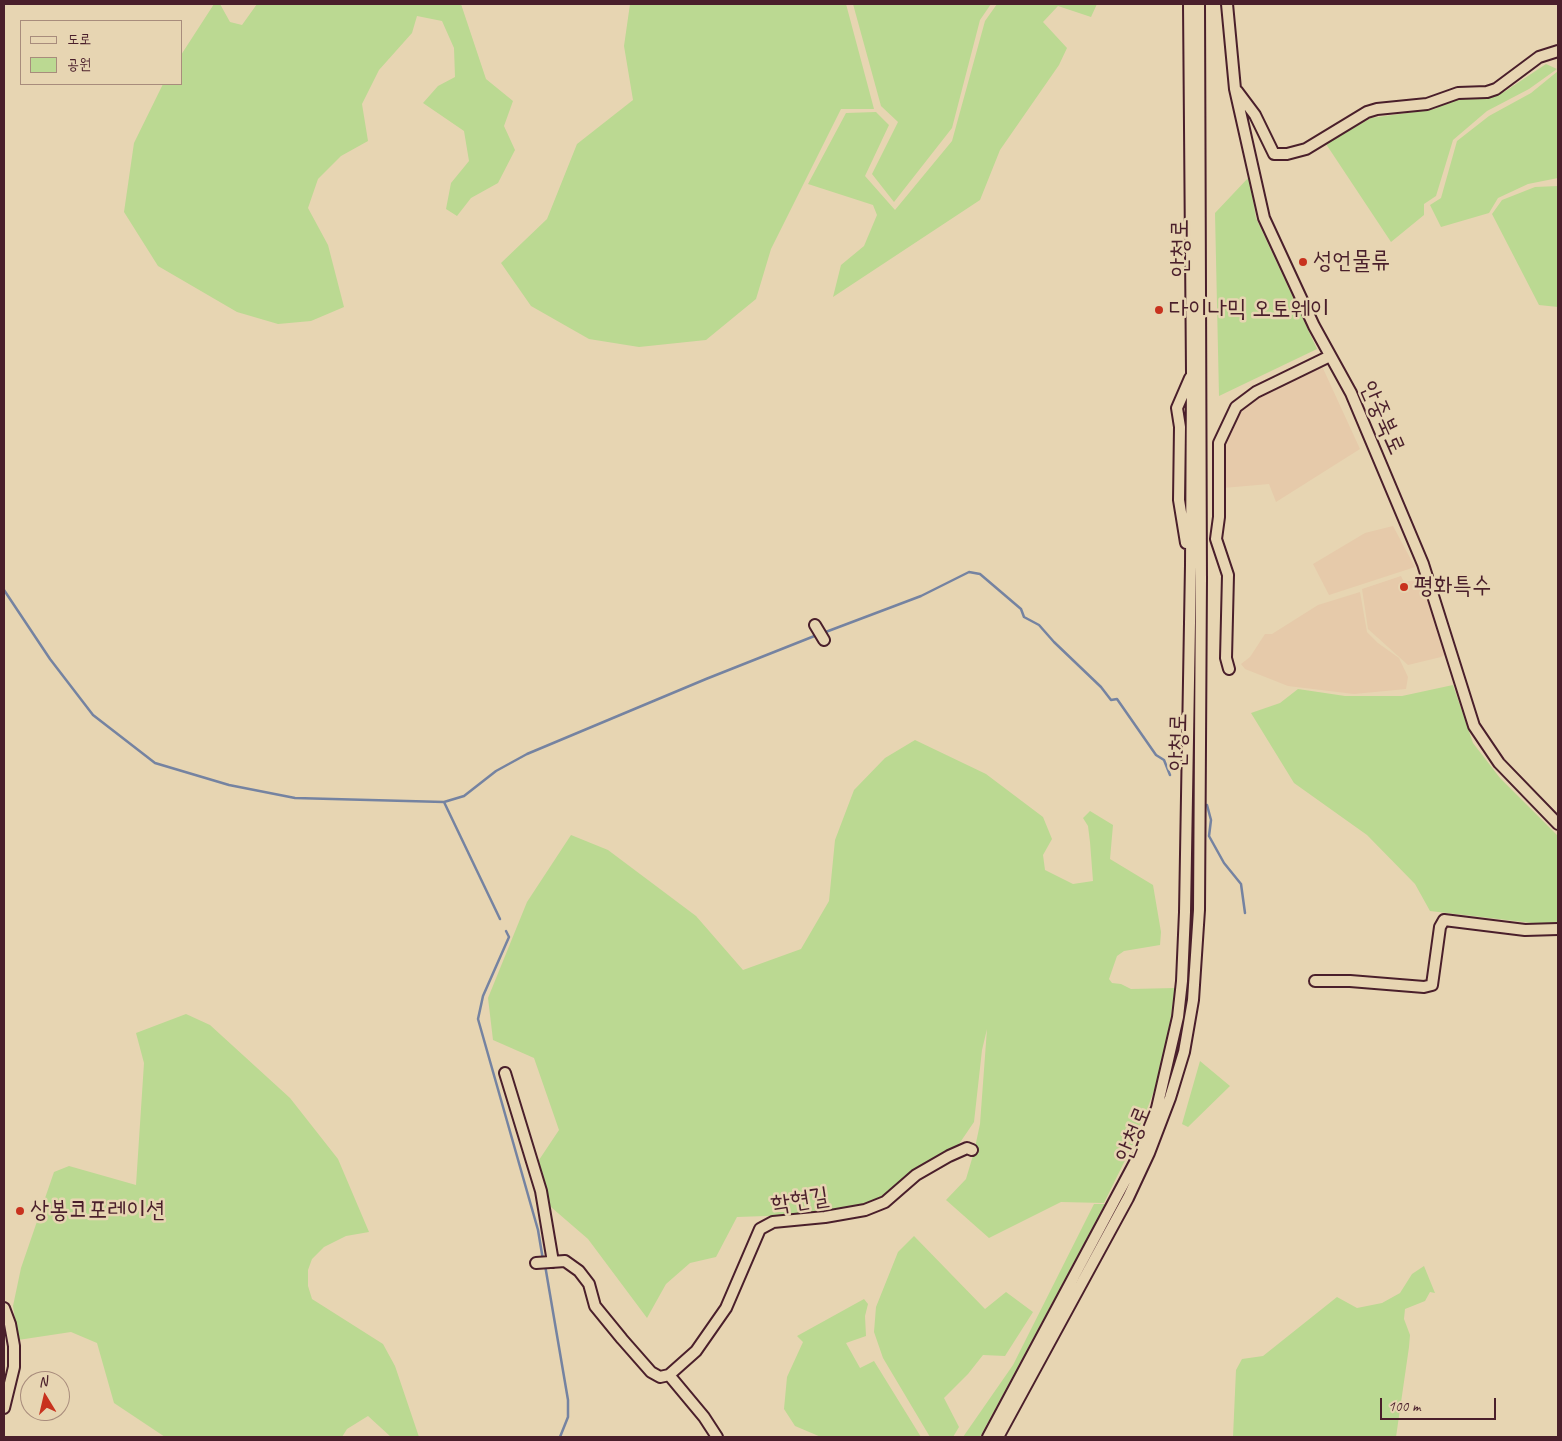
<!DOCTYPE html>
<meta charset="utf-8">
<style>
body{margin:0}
#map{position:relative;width:1562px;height:1441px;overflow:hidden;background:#e7d5b2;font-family:Caveat,"Poor Story",sans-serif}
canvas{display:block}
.frame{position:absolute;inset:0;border:5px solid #4a1f2b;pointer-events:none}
.legend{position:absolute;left:20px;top:20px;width:162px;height:65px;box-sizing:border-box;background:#e7d5b2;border:1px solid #a88c7c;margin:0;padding:6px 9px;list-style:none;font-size:15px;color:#4a1f2b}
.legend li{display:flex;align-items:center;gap:10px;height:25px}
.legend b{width:25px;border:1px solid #a88c7c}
.north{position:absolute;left:20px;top:1371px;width:50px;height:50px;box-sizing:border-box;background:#e7d5b2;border:1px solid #a88c7c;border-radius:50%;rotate:351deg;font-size:14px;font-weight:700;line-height:20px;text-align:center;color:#4a1f2b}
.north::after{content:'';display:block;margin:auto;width:18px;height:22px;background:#c8321e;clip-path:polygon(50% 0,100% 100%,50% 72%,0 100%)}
.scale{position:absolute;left:1380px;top:1398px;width:116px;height:22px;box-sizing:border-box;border:2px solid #4a1f2b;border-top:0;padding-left:6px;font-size:15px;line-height:18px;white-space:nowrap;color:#4a1f2b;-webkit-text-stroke:4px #e7d5b2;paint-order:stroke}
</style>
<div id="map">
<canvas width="1562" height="1441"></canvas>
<div class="frame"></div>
<ul class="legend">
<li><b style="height:6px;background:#e7d5b2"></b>도로</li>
<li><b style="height:14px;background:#bbd992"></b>공원</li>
</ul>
<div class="north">N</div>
<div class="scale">100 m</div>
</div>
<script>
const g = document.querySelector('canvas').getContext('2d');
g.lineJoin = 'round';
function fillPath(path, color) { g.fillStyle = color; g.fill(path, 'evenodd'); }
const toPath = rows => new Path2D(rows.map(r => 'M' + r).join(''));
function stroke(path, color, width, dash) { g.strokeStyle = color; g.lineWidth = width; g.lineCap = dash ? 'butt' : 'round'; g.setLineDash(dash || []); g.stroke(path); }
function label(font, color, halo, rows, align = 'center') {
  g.font = font + ' Caveat,"Poor Story",sans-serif'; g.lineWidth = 5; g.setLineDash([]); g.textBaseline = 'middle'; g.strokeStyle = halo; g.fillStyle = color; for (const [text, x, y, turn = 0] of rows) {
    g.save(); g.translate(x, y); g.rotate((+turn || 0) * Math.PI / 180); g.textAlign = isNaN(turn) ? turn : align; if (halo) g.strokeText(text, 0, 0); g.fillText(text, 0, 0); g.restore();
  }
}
const built = toPath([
 [1321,364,1360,449,1276,502,1269,484,1223,488,1221,443,1239,408,1260,393],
 [1393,526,1415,567,1329,595,1313,564,1365,533],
 [1401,576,1404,582,1416,580,1427,598,1445,654,1441,657,1408,665,1368,629,1362,589],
 [1360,592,1367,632,1378,643,1399,658,1408,677,1406,689,1354,694,1288,686,1245,669,1241,664,1250,657,1265,634,1272,634,1318,605]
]);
const green = toPath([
 [214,4,220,4,230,22,242,25,257,4,461,4,486,79,513,101,504,126,515,150,498,183,471,198,457,216,446,209,451,183,469,161,464,131,423,103,438,86,455,77,454,48,442,21,417,16,412,33,379,70,362,104,368,141,341,156,318,179,308,208,328,245,344,307,311,321,278,324,237,312,158,266,124,212,134,143,163,84,181,84,181,55],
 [630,4,846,4,874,109,841,109,771,249,756,299,706,340,639,347,589,339,531,306,501,263,547,219,577,144,633,100,624,46],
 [853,4,991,4,980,20,952,128,894,202,872,174,898,122,881,106],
 [997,4,1097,4,1091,17,1058,6,1043,22,1067,48,1059,65,1000,150,980,200,833,297,841,265,864,246,877,215,873,205,808,184,846,113,876,112,889,125,865,176,895,210,952,141,985,21],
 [1546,64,1557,69,1529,89,1487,111,1453,140,1436,196,1424,204,1424,215,1391,242,1326,144,1371,118,1435,109,1456,97,1479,97,1504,92],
 [1558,71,1558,178,1528,184,1498,198,1489,213,1441,227,1430,205,1441,198,1457,141,1489,116,1531,93],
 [1249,177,1256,218,1317,349,1219,396,1215,213],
 [1558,186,1558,307,1539,305,1492,214,1502,200,1535,187],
 [1453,685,1473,743,1500,778,1558,836,1558,926,1430,911,1415,884,1367,835,1294,783,1251,713,1280,703,1298,689,1345,696,1402,696],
 [915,740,986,774,1043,817,1052,839,1043,855,1045,870,1073,884,1093,881,1090,842,1088,826,1083,818,1090,811,1113,825,1110,859,1153,885,1161,932,1160,945,1124,951,1117,956,1109,979,1112,983,1121,984,1131,989,1175,988,1167,1042,1155,1088,1137,1136,1104,1203,1061,1202,989,1238,946,1200,966,1179,974,1152,980,1124,987,1029,982,1050,974,1122,959,1144,915,1172,883,1200,864,1207,824,1214,737,1217,716,1257,690,1263,666,1284,647,1318,588,1239,544,1201,537,1163,559,1130,534,1058,493,1040,488,998,527,902,571,835,608,850,696,916,743,970,801,949,829,901,835,840,854,790,885,758],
 [186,1014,210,1025,290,1098,338,1159,369,1232,346,1236,324,1247,312,1259,308,1270,308,1286,312,1299,383,1344,395,1366,419,1437,391,1437,368,1416,347,1429,342,1437,165,1437,114,1403,97,1343,71,1332,18,1340,13,1306,21,1268,54,1172,69,1166,136,1185,144,1063,136,1033],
 [1200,1061,1230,1086,1188,1127,1182,1124],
 [1094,1204,1105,1204,980,1437,963,1437,1013,1365],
 [914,1236,985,1309,1006,1292,1033,1312,1005,1356,983,1355,968,1374,944,1398,959,1427,953,1437,930,1437,883,1358,874,1332,876,1307,898,1252],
 [1424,1266,1435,1293,1430,1292,1425,1301,1405,1309,1404,1319,1410,1335,1409,1347,1396,1437,1233,1437,1236,1370,1242,1359,1263,1356,1337,1297,1357,1308,1382,1303,1400,1293,1412,1274],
 [864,1299,868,1304,865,1316,866,1336,846,1343,860,1368,874,1361,921,1437,821,1437,795,1426,784,1409,787,1377,803,1342,797,1336]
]);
const stream = toPath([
 [4,590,50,659,93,715,155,763,229,785,295,798,444,802,500,919],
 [823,633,921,596,969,572,980,574,1021,609,1024,617,1039,625,1054,642,1101,687,1111,700,1117,699,1156,755,1164,760,1170,775],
 [444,802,464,796,496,771,527,754,706,679,817,635],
 [1207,805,1211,820,1209,836,1224,863,1241,884,1245,913],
 [506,931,509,937,483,996,478,1019,538,1230,543,1260],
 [545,1265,568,1400,568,1417,560,1437]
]);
const minor = toPath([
 [1227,4,1235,89,1264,218,1314,326,1351,393,1423,564,1474,726,1499,763,1558,824],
 [1237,91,1255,115,1274,154,1287,154,1306,149,1367,112,1377,109,1427,104,1458,93,1487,92,1496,89,1539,57,1558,51],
 [1186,543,1179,500,1180,427,1177,408,1190,378],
 [815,625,824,640],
 [1229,669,1226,658,1228,575,1216,539,1219,517,1219,443,1236,407,1256,392,1330,356],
 [1315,981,1350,981,1424,987,1432,985,1440,927,1444,920,1525,930,1558,929],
 [505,1073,541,1191,553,1262],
 [536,1263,565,1261,579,1271,589,1284,595,1306,622,1339,651,1372,660,1377,669,1375,704,1417,717,1437],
 [4,1308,10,1324,14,1346,14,1367,4,1408],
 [669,1375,696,1351,726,1308,760,1229,773,1222,825,1217,865,1210,885,1202,916,1175,949,1156,967,1148,972,1150],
 [988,1437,1141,1151,1157,1108,1178,1017,1182,981,1185,912,1191,565,1192,373,1189,4],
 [998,1437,1128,1198,1149,1153,1170,1098,1184,1052,1193,1000,1199,910,1201,578,1199,4]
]);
const markers = [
 [1303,262,5,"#c8321e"],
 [1159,310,5,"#c8321e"],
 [1404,587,5,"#c8321e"],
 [20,1211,5,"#c8321e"]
];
const streetNames = [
 ["안청로",1181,248,-90],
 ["안중북로",1382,418,66],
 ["안청로",1179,742,-89],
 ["안청로",1134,1134,-68],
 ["학현길",800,1201,-9]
];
const poiNames = [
 ["성언물류",1313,262],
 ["다이나믹 오토웨이",1169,310],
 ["평화특수",1414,587],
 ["상봉코포레이션",30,1211]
];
fillPath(built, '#e6caaa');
fillPath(green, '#bbd992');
stroke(stream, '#7583a1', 2.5);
stroke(minor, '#4a1f2b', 14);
stroke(minor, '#e7d5b2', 10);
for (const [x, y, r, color] of markers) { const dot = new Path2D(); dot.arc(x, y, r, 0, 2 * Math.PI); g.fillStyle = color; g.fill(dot); stroke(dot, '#e7d5b2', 2); }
label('24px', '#4a1f2b', '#e7d5b2', streetNames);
label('24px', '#4a1f2b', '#e7d5b2', poiNames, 'left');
</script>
